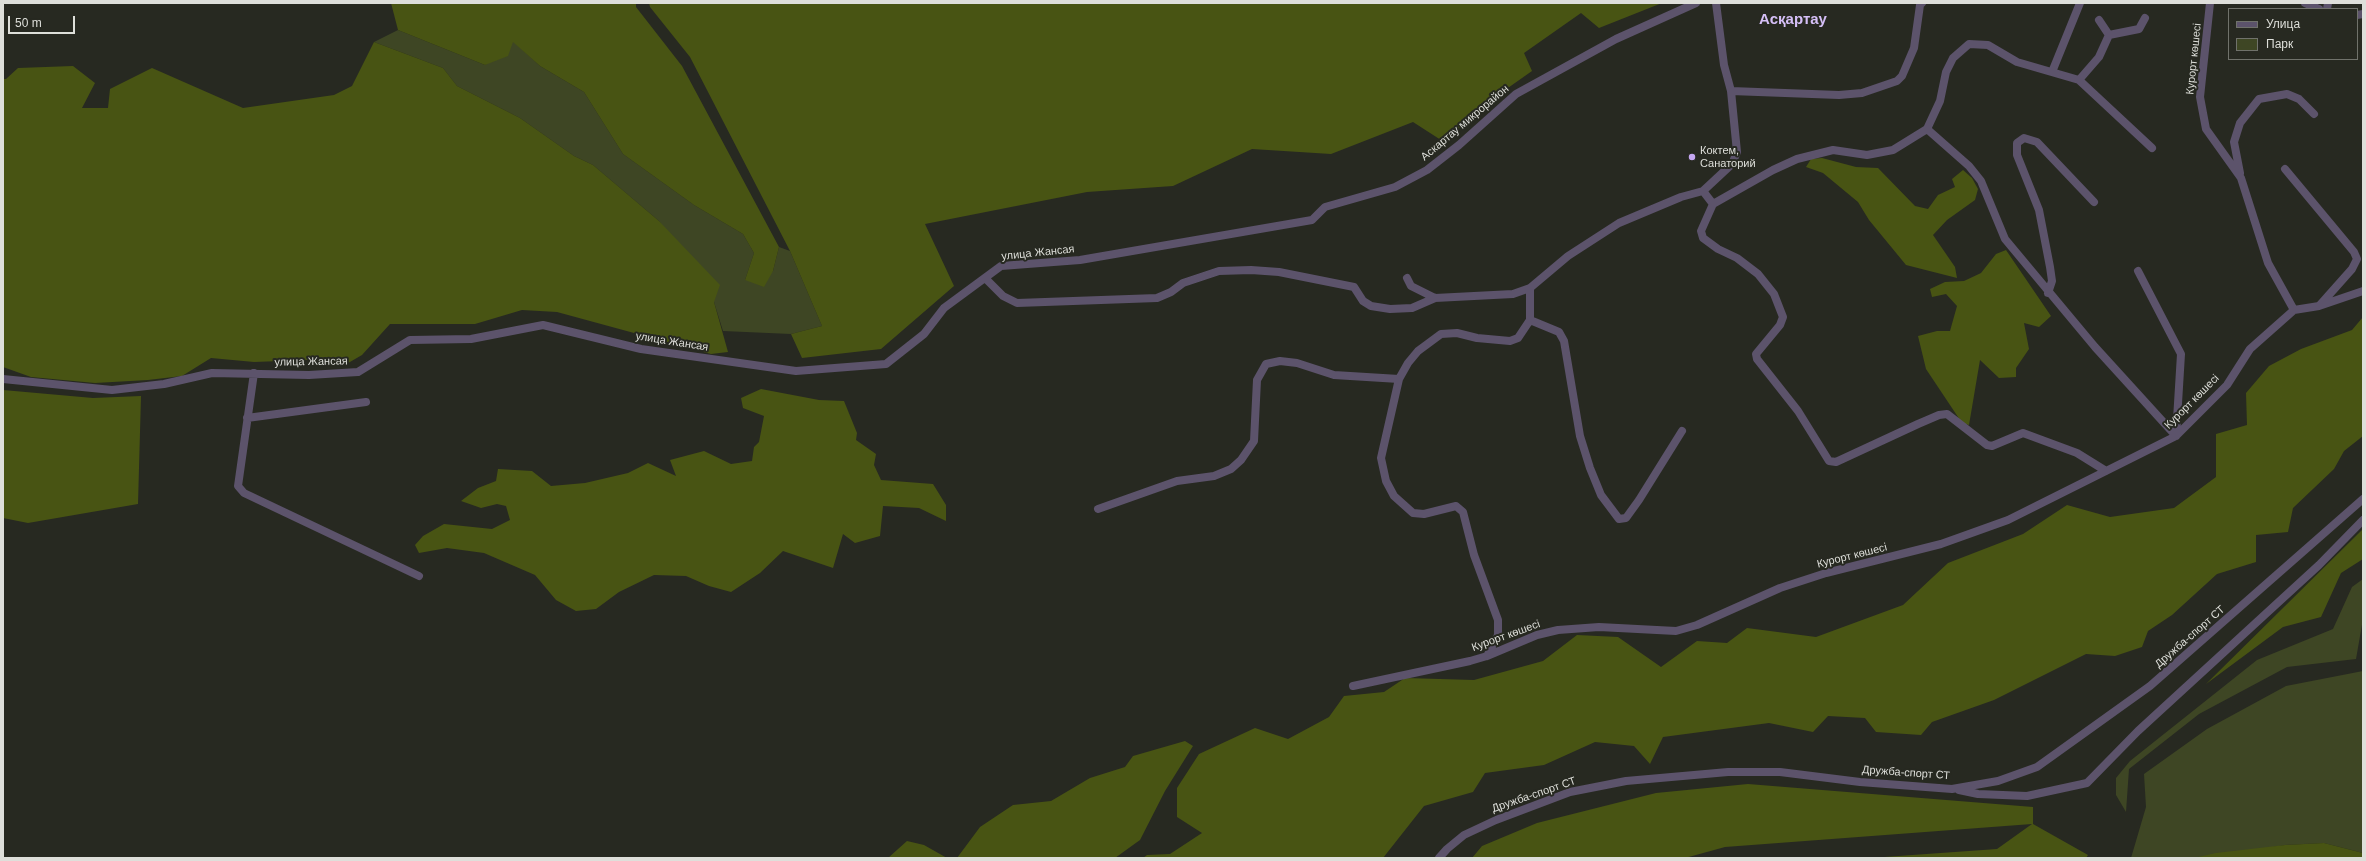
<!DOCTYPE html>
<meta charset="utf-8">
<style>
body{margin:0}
#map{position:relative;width:2366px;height:861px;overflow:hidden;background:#272921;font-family:Arial,sans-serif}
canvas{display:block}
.frame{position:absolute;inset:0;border:4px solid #dedfda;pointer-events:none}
.legend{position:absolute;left:2228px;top:8px;width:130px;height:52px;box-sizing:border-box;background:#272921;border:1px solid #70726b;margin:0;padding:5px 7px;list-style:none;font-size:12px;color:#dedfda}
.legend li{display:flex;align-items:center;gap:8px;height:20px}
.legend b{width:20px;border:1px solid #70726b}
.scale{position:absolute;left:8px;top:16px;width:67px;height:18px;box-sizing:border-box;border:2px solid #dedfda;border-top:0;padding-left:5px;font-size:12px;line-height:14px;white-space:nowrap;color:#dedfda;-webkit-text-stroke:3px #272921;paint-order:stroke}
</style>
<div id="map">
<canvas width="2366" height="861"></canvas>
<div class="frame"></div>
<ul class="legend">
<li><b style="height:5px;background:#5c536b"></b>Улица</li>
<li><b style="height:11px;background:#3e4624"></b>Парк</li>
</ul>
<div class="scale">50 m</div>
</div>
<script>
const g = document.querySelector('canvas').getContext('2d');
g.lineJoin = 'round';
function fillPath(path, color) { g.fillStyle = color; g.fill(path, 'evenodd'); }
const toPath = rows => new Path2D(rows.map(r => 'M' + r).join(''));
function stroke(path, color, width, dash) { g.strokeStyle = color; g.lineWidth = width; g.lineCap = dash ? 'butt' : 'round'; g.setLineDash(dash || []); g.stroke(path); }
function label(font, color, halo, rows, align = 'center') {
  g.font = font + ' Arial,sans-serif'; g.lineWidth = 4; g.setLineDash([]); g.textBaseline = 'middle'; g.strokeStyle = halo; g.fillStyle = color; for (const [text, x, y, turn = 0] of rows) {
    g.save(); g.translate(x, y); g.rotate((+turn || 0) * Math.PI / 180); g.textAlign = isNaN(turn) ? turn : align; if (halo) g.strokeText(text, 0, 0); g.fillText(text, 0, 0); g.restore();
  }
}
const green = toPath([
 [398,30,485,65,513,41,540,66,584,92,623,154,694,205,743,234,754,253,745,280,773,271,779,247,790,251,822,326,791,334,723,331,714,302,659,221,593,165,574,156,520,118,457,86,443,68,374,42],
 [2363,579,2363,619,2356,659,2287,667,2199,714,2129,769,2126,812,2116,795,2116,778,2130,761,2257,660,2333,629,2352,587],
 [2363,671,2363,853,2324,843,2285,845,2207,858,2131,858,2146,807,2144,774,2207,729,2286,686]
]);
const forest = toPath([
 [391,3,636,3,636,7,682,66,779,247,773,271,764,287,745,280,754,253,743,234,694,205,623,154,584,92,540,66,513,42,508,56,485,65,398,30],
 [649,3,1662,3,1599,28,1581,13,1524,53,1532,71,1488,102,1444,142,1413,122,1331,154,1252,149,1173,186,1087,192,925,224,954,286,881,349,802,358,791,334,822,326,790,251,690,57,650,7],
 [374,42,443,68,457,86,520,118,574,156,593,165,659,221,720,285,714,302,728,352,711,354,557,312,522,310,475,324,390,324,362,355,343,366,307,360,254,362,211,358,182,376,148,380,95,383,31,377,3,367,3,79,6,79,18,68,73,66,95,83,82,108,108,108,110,89,152,68,243,108,334,95,352,86],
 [1822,158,1856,167,1878,168,1915,206,1928,209,1938,195,1955,187,1952,179,1963,170,1972,178,1978,189,1975,200,1947,220,1933,235,1955,267,1957,278,1906,265,1869,220,1858,202,1823,173,1806,167,1811,159],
 [2006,250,2051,316,2039,327,2024,323,2029,349,2016,368,2016,377,1999,378,1980,360,1969,425,1962,423,1926,369,1918,336,1937,331,1950,331,1957,306,1946,294,1932,297,1930,289,1945,282,1964,281,1981,273,1996,254],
 [2363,317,2363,436,2344,451,2334,469,2293,508,2288,532,2256,535,2256,562,2217,574,2172,615,2148,631,2142,647,2115,656,2086,654,1994,700,1932,722,1921,735,1876,732,1865,718,1828,716,1813,732,1769,723,1663,737,1650,764,1634,746,1595,742,1544,765,1485,773,1473,792,1424,806,1383,858,1143,858,1147,855,1170,854,1202,833,1177,817,1177,788,1199,754,1255,728,1288,739,1329,717,1344,696,1384,692,1405,678,1474,680,1543,661,1577,635,1618,637,1661,667,1697,641,1727,643,1747,628,1816,637,1903,605,1948,563,2023,534,2067,505,2110,517,2174,508,2216,477,2216,434,2247,425,2246,393,2269,366,2301,349,2352,330],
 [761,389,819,400,844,401,857,433,856,440,876,454,874,465,881,480,933,484,946,505,946,521,919,508,883,506,880,536,855,543,843,534,833,568,783,551,760,573,731,592,709,586,686,576,654,575,619,592,596,609,576,611,556,600,535,575,484,553,447,548,419,553,415,545,423,536,444,524,492,529,510,520,506,506,497,504,481,508,461,501,478,488,496,481,498,469,532,471,551,486,585,483,628,473,648,463,676,476,670,460,704,451,731,464,752,461,754,447,759,442,764,416,743,408,741,398],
 [3,390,93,398,141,396,138,504,28,523,3,518],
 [2363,529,2363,559,2341,573,2321,617,2283,627,2206,684],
 [1185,741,1193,746,1165,791,1140,840,1115,858,957,858,980,827,1013,805,1051,801,1090,778,1125,767,1133,756],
 [1748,784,2033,807,2033,824,2088,855,2086,858,1870,858,1997,849,2032,824,1725,847,1685,858,1472,858,1482,846,1537,823,1656,793],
 [907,841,924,845,947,858,888,858],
 [2324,843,2363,853,2363,858,2194,858,2216,853,2285,845]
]);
const street = toPath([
 [2210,3,2200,97,2206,129,2241,178,2268,263,2294,310],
 [2305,3,2319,9],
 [2327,9,2328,3],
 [2357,15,2363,14],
 [2099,20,2109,35],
 [2052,72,2080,3],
 [2079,80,2099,57,2109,35,2139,29,2145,18],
 [1731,91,1839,95,1862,93,1897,81,1902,76,1914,48,1920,5,1922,3],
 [1927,129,1940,101,1946,72,1953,58,1969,44,1988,45,2017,62,2079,80,2152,148],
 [2285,169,2354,252,2357,259,2352,269,2320,305],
 [2240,173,2234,142,2240,123,2259,99,2287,94,2299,99,2314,114],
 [1703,191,1732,164,1737,152,1731,91,1724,65,1716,3],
 [1713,204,1701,231,1703,238,1718,249,1737,258,1758,274,1774,294,1783,317,1780,325,1756,354,1757,359,1798,411,1829,461,1836,462,1918,424,1939,415,1947,414,1987,445,1992,446,2023,433,2077,453,2106,471],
 [2138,271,2181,354,2176,436],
 [985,278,1003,296,1017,303,1157,298,1171,292,1183,283,1219,271,1251,270,1279,272,1354,287,1363,301,1371,306,1390,309,1412,308,1435,298],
 [1407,278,1411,286,1435,298,1513,294,1530,288,1568,256,1619,223,1681,197,1703,191,1713,204,1773,170,1797,159,1833,150,1867,155,1893,150,1927,129,1969,166,1981,181,2005,239,2095,347,2176,436],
 [2048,293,2052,281,2050,267,2039,210,2017,155,2017,143,2024,138,2037,142,2094,202],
 [1530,320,1559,332,1564,341,1580,436,1590,468,1601,495,1619,519,1626,518,1639,500,1682,431],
 [254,373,238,486,244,493,419,576],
 [3,379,112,390,164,384,212,373,309,375,358,372,410,340,471,339,543,325,641,349,796,371,886,364,924,334,944,308,1001,266,1080,260,1312,220,1325,207,1395,187,1427,170,1459,145,1516,94,1616,39,1696,3],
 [247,418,366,402],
 [1098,509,1177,481,1214,476,1231,469,1241,460,1254,441,1257,380,1266,364,1280,361,1297,363,1334,375,1399,379],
 [1487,656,1498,635,1498,620,1474,555,1463,512,1456,506,1424,514,1413,513,1394,496,1386,481,1381,458,1399,379,1408,363,1418,351,1441,334,1457,333,1477,338,1510,341,1518,338,1530,320,1530,288],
 [1353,686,1470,661,1487,656,1537,635,1558,630,1599,627,1676,631,1697,625,1780,588,1826,573,1941,544,2008,520,2176,436,2227,385,2250,349,2294,310,2319,306,2363,291],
 [1959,790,1978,794,2027,796,2087,783,2138,731,2319,565,2363,520],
 [1439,858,1447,849,1464,835,1496,820,1570,792,1626,781,1728,772,1780,772,1860,782,1952,789,1998,781,2037,767,2150,686,2363,499]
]);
const markers = [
 [1692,157,4,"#c5a7f1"]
];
const streetNames = [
 ["Курорт көшесі",2194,59,-84],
 ["Аскартау микрорайон",1465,123,-40],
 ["улица Жансая",1038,253,-6],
 ["улица Жансая",672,342,9],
 ["улица Жансая",311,362,-1],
 ["Курорт көшесі",2192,402,-45],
 ["Курорт көшесі",1852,556,-14],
 ["Курорт көшесі",1506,636,-20],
 ["Дружба-спорт СТ",2190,637,-41],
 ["Дружба-спорт СТ",1906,773,4],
 ["Дружба-спорт СТ",1534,795,-19]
];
const poiNames = [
 ["Коктем,",1700,151],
 ["Санаторий",1700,164]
];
const districtNames = [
 ["Асқартау",1793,20]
];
fillPath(green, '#3e4624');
fillPath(forest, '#485413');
stroke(street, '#5c536b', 8);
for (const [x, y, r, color] of markers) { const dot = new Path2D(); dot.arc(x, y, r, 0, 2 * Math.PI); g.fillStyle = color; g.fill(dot); stroke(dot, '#272921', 1.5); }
label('11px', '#dedfda', '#272921', streetNames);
label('11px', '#dedfda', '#272921', poiNames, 'left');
label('bold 15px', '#d5bff7', '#272921', districtNames);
</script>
